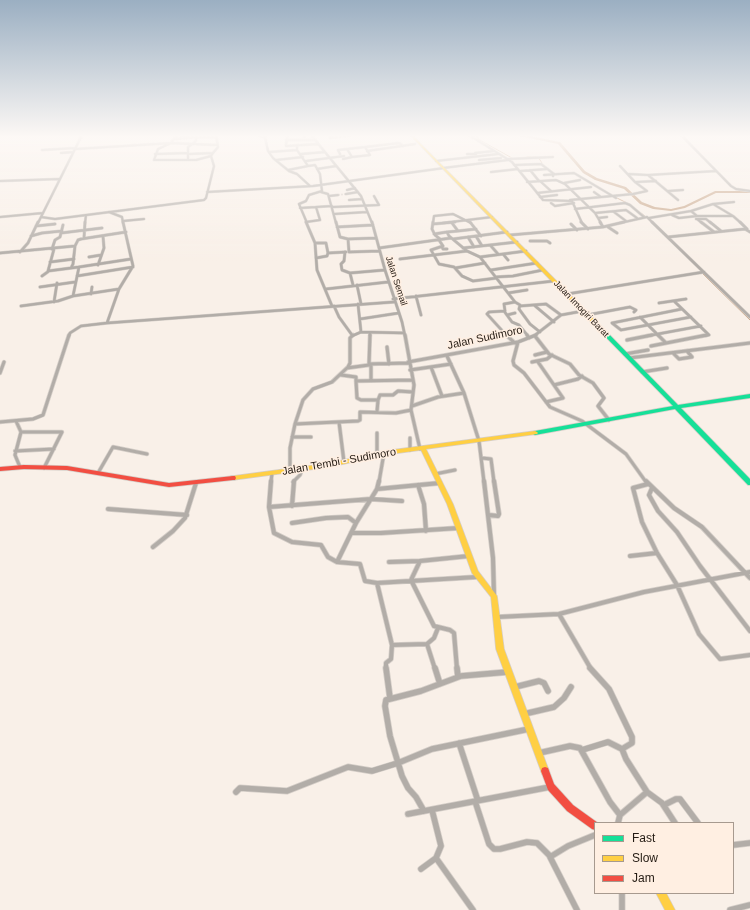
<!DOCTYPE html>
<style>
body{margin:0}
#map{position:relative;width:750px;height:910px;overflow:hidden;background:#f9f0e8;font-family:Helvetica,sans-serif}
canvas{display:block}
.legend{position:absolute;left:594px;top:822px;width:140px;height:72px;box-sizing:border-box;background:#ffefe2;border:1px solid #a79a8f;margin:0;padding:5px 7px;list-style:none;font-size:12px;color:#241b13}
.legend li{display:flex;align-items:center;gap:8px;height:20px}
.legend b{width:20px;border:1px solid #a79a8f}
</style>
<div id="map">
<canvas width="750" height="910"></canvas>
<ul class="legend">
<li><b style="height:5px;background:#16e098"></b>Fast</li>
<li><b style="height:5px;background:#ffcf43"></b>Slow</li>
<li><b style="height:5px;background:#f24e42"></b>Jam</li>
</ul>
</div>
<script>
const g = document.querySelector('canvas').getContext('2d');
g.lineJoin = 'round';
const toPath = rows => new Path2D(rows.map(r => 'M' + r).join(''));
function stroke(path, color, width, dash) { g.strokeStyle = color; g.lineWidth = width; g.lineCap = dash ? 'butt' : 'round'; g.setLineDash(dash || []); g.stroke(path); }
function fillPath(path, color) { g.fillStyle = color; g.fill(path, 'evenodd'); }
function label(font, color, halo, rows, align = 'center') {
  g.font = font + ' Helvetica,sans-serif'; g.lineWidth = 3; g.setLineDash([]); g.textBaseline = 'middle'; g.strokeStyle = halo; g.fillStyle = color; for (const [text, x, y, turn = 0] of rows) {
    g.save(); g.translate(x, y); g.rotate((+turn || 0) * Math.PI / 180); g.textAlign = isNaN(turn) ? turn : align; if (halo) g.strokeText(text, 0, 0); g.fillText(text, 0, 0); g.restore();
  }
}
const stream = toPath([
 [477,135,478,139,512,158],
 [527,157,538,157,542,163],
 [617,198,631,205],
 [641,213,646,217],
 [702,273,750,320]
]);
const river = toPath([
 [519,135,523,135,560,142,585,171,597,178,626,187,642,202,655,207,671,209,684,206,715,191,750,191,750,193,716,193,685,208,671,211,653,209,640,204,624,189,595,180,583,173,558,144,520,136,519,135]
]);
const streetTunnel = toPath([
 [338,195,346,194]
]);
const streetFar4 = toPath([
 [177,135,171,143,158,149,154,160,196,160,211,156],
 [259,135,265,137,268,151,273,158,289,171,297,174,310,186],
 [287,135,286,146,318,144],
 [303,135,304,137],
 [311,135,361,196,372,223],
 [469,135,512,162,543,200,572,201,582,223],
 [681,135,731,186,736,189,750,191],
 [196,137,216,137],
 [330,138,349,135],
 [174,139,195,137],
 [286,140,315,140],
 [297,146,297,150,308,166,315,165,320,174,322,191,309,195,306,201,299,204,307,223],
 [75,149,171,143,217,145],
 [347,149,352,157,370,155,365,147,399,143,403,146],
 [42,150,75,148],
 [367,151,415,144],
 [269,152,297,150],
 [61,153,73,152],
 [475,153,494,151],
 [155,154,187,153],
 [188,154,213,153,218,147,216,135],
 [301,154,325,152],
 [340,154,338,150,365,147],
 [467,154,476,154],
 [188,159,188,147,195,142,197,137],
 [343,159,352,157],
 [508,159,553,157],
 [276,160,303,157],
 [479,160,501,158],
 [306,161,344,156],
 [436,161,498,154],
 [514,165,541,164,554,174,553,176],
 [443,168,508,160],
 [317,169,336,166],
 [288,170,308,166],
 [530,170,539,181],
 [520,171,547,169],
 [491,172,518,169],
 [629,174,648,175,716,171],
 [544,175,574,173,616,198],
 [648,175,678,200],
 [0,181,59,179],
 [540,181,551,191],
 [527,182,556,180,565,184,595,213,601,223],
 [636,182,656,181],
 [564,183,580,180],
 [347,190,355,188],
 [668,191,683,190],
 [207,192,313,186,444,168],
 [321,192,328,194,336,223],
 [594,192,601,197],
 [537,193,591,187],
 [346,194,358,192],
 [329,196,338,195],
 [540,197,557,195],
 [349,200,362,199],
 [570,200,633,194,647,191,635,182,620,166],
 [551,203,555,206,574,203],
 [713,204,733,216,741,223],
 [333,207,379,205,374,196],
 [300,208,332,206],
 [575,209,625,203,630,205,644,217],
 [109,212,122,217,123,223],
 [614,212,626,221],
 [595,213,626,210,637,218],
 [334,214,367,212],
 [672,215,679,218,697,216,733,216],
 [697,216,691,211,713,204,734,202],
 [0,217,43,213],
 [41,217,55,219,204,200,206,198,214,166,211,156,213,153],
 [598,218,607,217],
 [649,218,691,211],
 [696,219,706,219,711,223],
 [697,219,702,223],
 [123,221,144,219],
 [306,222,320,220,316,207],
 [38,223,82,135],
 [85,223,86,215],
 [433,223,434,216,453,214,471,223],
 [443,223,492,217],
 [620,223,647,217,653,223]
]);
const streetFar3 = toPath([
 [306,222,315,243,317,270,332,306],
 [336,222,340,237,348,239,349,252,379,251],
 [372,222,385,270,402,322,405,336],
 [433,222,432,229,435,235,440,239],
 [470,222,481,236],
 [581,222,588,229],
 [600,222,603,227],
 [652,222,750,317],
 [701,222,714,232],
 [710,222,721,231],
 [740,222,747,229],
 [452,223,458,231,447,232,449,236,467,251,480,257,515,302,504,304,505,311,489,312,487,314,507,336],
 [433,224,455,222],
 [571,224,577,230],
 [63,225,61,233,102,228],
 [36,226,55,224],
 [337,227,373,225],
 [608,227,617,233],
 [458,231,476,229],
 [434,234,447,232],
 [510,235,603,227,624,222],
 [31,236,42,233,62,231],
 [476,236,482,246],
 [468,237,474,247],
 [668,237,745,229,750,232],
 [84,238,85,222],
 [348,239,376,238],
 [453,239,507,232],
 [439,240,443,246,431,250,439,264,454,267,462,276,473,281,497,278],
 [530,241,547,241,550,243],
 [315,243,326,243,328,253,327,256,316,258],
 [75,246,78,240,81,239,126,232],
 [491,246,498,254],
 [442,247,443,249,447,249],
 [379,248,451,238],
 [463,248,517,242],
 [52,249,55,240,60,237,61,233],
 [54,249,48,271,79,267,73,296],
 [20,252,28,243,38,222],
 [345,252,344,261,341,264,342,270,350,273,385,270],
 [0,253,75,246,73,264,71,268],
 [328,253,346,252],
 [503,254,508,260],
 [89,257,101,255],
 [480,257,526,251],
 [400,259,467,251],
 [50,262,74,259],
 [98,265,104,248,103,236],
 [79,267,131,259],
 [455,268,485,263],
 [491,270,537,263],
 [350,273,353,285],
 [42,276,49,271],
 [77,276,133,267],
 [496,277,513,276,543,270],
 [357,285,361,304],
 [40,287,75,282],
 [326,289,388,282],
 [508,293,527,290],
 [91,294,92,287],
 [567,294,704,272],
 [416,296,421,315],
 [393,299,554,281],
 [674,301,709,335,702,336],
 [54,302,57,283],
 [515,302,520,305,519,309,530,324,540,332],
 [659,303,686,299],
 [358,304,361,332,404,333],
 [534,305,554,322],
 [21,306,58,301,73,296,119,289],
 [334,306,339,317,352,335],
 [520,306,546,304,561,315],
 [682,309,612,323,621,330,691,317],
 [504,311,512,322,519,325,528,336],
 [507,315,515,313],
 [587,315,630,307,636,310,634,312],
 [640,317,659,336],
 [360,319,399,313],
 [107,323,394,302],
 [370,333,370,336],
 [69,336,70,333,81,326,107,323,119,289,133,266,123,222],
 [352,336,361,332],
 [534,336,561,315,583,311],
 [647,336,701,326]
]);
const streetFar2 = toPath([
 [370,335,369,364,409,363],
 [405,335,414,385,411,410,420,449],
 [506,335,515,343],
 [527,335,529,338],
 [658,335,666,343],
 [535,336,549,354,570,364,579,375,593,383,604,398,598,406,609,420],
 [627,340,652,335],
 [518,342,513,361,514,365,524,373,550,407,582,421,626,454,646,482],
 [651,346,707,335],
 [387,347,389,364],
 [673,353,679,359,692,357,687,351],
 [625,354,648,350],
 [535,355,547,352],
 [447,356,464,393,479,441,484,482],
 [629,358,750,343],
 [408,362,518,342,536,335],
 [532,362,547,359,552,355],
 [538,362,563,398,546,402],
 [371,365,371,380],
 [431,367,442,396],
 [347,368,369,365],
 [410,370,451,364],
 [642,372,667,368],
 [0,373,4,362],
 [341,375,356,377,356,381],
 [554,385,578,379,582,376],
 [378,400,380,395,393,395,398,391,413,392],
 [412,406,438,397,464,393],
 [377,412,378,400,361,400,357,398,356,381,413,380],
 [16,421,21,432],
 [0,422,33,419,43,415,69,335],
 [339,422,344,462],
 [295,424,358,421,360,420,360,412,396,413,411,410],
 [21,432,62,432,44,468],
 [377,433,377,454],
 [292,437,311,437],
 [410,438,410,450],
 [15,451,54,449],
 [482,458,491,459,494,482],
 [20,467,15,455,21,432],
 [290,471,290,448,295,424,303,400,313,389,332,382,348,367,350,363,350,338,353,335],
 [98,473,113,447,147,454],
 [435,474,455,470],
 [271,482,272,473],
 [293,482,300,475,302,469],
 [379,482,384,453]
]);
const streetFar1 = toPath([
 [271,481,269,507,274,533,292,542,321,545,328,557,337,562,360,564,365,581,377,583,477,577],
 [484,481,493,558,494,595],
 [646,481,674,508,702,527,750,578],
 [648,484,633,488,642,522,657,553,677,585,699,634,720,659,750,655],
 [418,485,424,504,426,531],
 [652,488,649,495,658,511,677,532,700,566,750,631],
 [377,489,440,483],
 [292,506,294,481],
 [269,507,371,499,402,501],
 [108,509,187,515],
 [489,515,498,516,499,514,494,481],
 [292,523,326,518,348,517,356,523],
 [351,533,381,533,459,528],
 [153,547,173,531,185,518,196,483],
 [630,556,657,553],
 [337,562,356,523,377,489,379,481],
 [389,562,420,561],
 [377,583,392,645,427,644,435,669],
 [559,614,591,669],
 [497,617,559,614,644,592,750,572],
 [427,644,434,638,438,628],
 [386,669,386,663,391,659,392,645],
 [457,669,454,633,450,630,434,626,411,580,420,561,469,556]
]);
const street = toPath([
 [386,668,390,698],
 [435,668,440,684],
 [457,668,458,677],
 [590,668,609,689,632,737,632,743,622,749,626,759,647,792,662,803,675,823],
 [515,687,539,681,544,683,548,691],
 [524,714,554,707,564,698,571,687],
 [459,743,478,801],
 [582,750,608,742,622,749],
 [539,753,570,746,580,748,610,802,620,815],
 [236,792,240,788,287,791,348,767,372,771,398,763,432,749,529,729],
 [475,801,489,844,494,849,500,849,527,842,537,843,550,856],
 [664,805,676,799,680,799,698,823],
 [424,811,416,797,408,788,402,776,390,736,385,706,386,700,421,691,461,676,508,672],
 [408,814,550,787],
 [618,823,620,815,647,792],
 [733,845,750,843],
 [436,858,473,910],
 [421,869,436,858,441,846,432,810],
 [622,893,622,910],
 [577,910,550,857,568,846,595,835],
 [730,910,750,905]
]);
const fast = toPath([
 [597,326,601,326,678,405,750,394,750,398,681,408,750,479,750,485,748,485,675,409,535,435,533,434,532,433,533,432,535,431,673,406,597,328,597,326]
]);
const slow = toPath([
 [410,135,412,135,601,326,601,328,597,328,410,135],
 [535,431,537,432,538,433,537,434,426,449,453,504,478,571,497,596,504,649,549,771,548,774,545,775,542,774,541,771,496,649,491,597,472,573,447,504,421,450,384,455,330,467,233,480,231,480,230,478,231,476,233,476,330,463,384,451,535,431],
 [656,893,666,893,675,910,665,910,656,893]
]);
const jam = toPath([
 [24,465,67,466,169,483,233,476,235,476,236,478,235,480,233,480,169,487,67,470,24,469,0,471,0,467,24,465],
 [545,767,548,768,554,784,573,805,598,823,595,823,595,830,592,829,567,811,548,790,541,771,542,768,545,767]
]);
const farStreetnames = [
 ["Jalan Semail",396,281,72],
 ["Jalan Imogiri Barat",581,309,46]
];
const streetNames = [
 ["Jalan Sudimoro",485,338,-12],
 ["Jalan Tembi - Sudimoro",339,462,-10]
];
stroke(stream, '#c9a78a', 1);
fillPath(river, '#c9a78a');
stroke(streetTunnel, '#d9d0c8', 2, [2, 1]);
stroke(streetFar4, '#d5cec8', 3);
stroke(streetFar3, '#d5cec8', 3.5);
stroke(streetFar2, '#d5cec8', 4.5);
stroke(streetFar1, '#d5cec8', 5.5);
stroke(street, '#d5cec8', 7);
stroke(fast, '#d5cec8', 1.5);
stroke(slow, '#d5cec8', 1.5);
stroke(jam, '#d5cec8', 1.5);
stroke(streetFar4, '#b2ada8', 2);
stroke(streetFar3, '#b2ada8', 2.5);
stroke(streetFar2, '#b2ada8', 3);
stroke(streetFar1, '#b2ada8', 4);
stroke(street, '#b2ada8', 5.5);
fillPath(fast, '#16e098');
fillPath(slow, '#ffcf43');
fillPath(jam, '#f24e42');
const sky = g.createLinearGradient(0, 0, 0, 262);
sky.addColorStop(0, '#9bafc2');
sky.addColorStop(0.52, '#fcf8f5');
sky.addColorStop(1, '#fcf8f500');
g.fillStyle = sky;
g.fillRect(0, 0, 750, 262);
label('9px', '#241b13', '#ffefe2', farStreetnames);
label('11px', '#241b13', '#ffefe2', streetNames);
</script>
